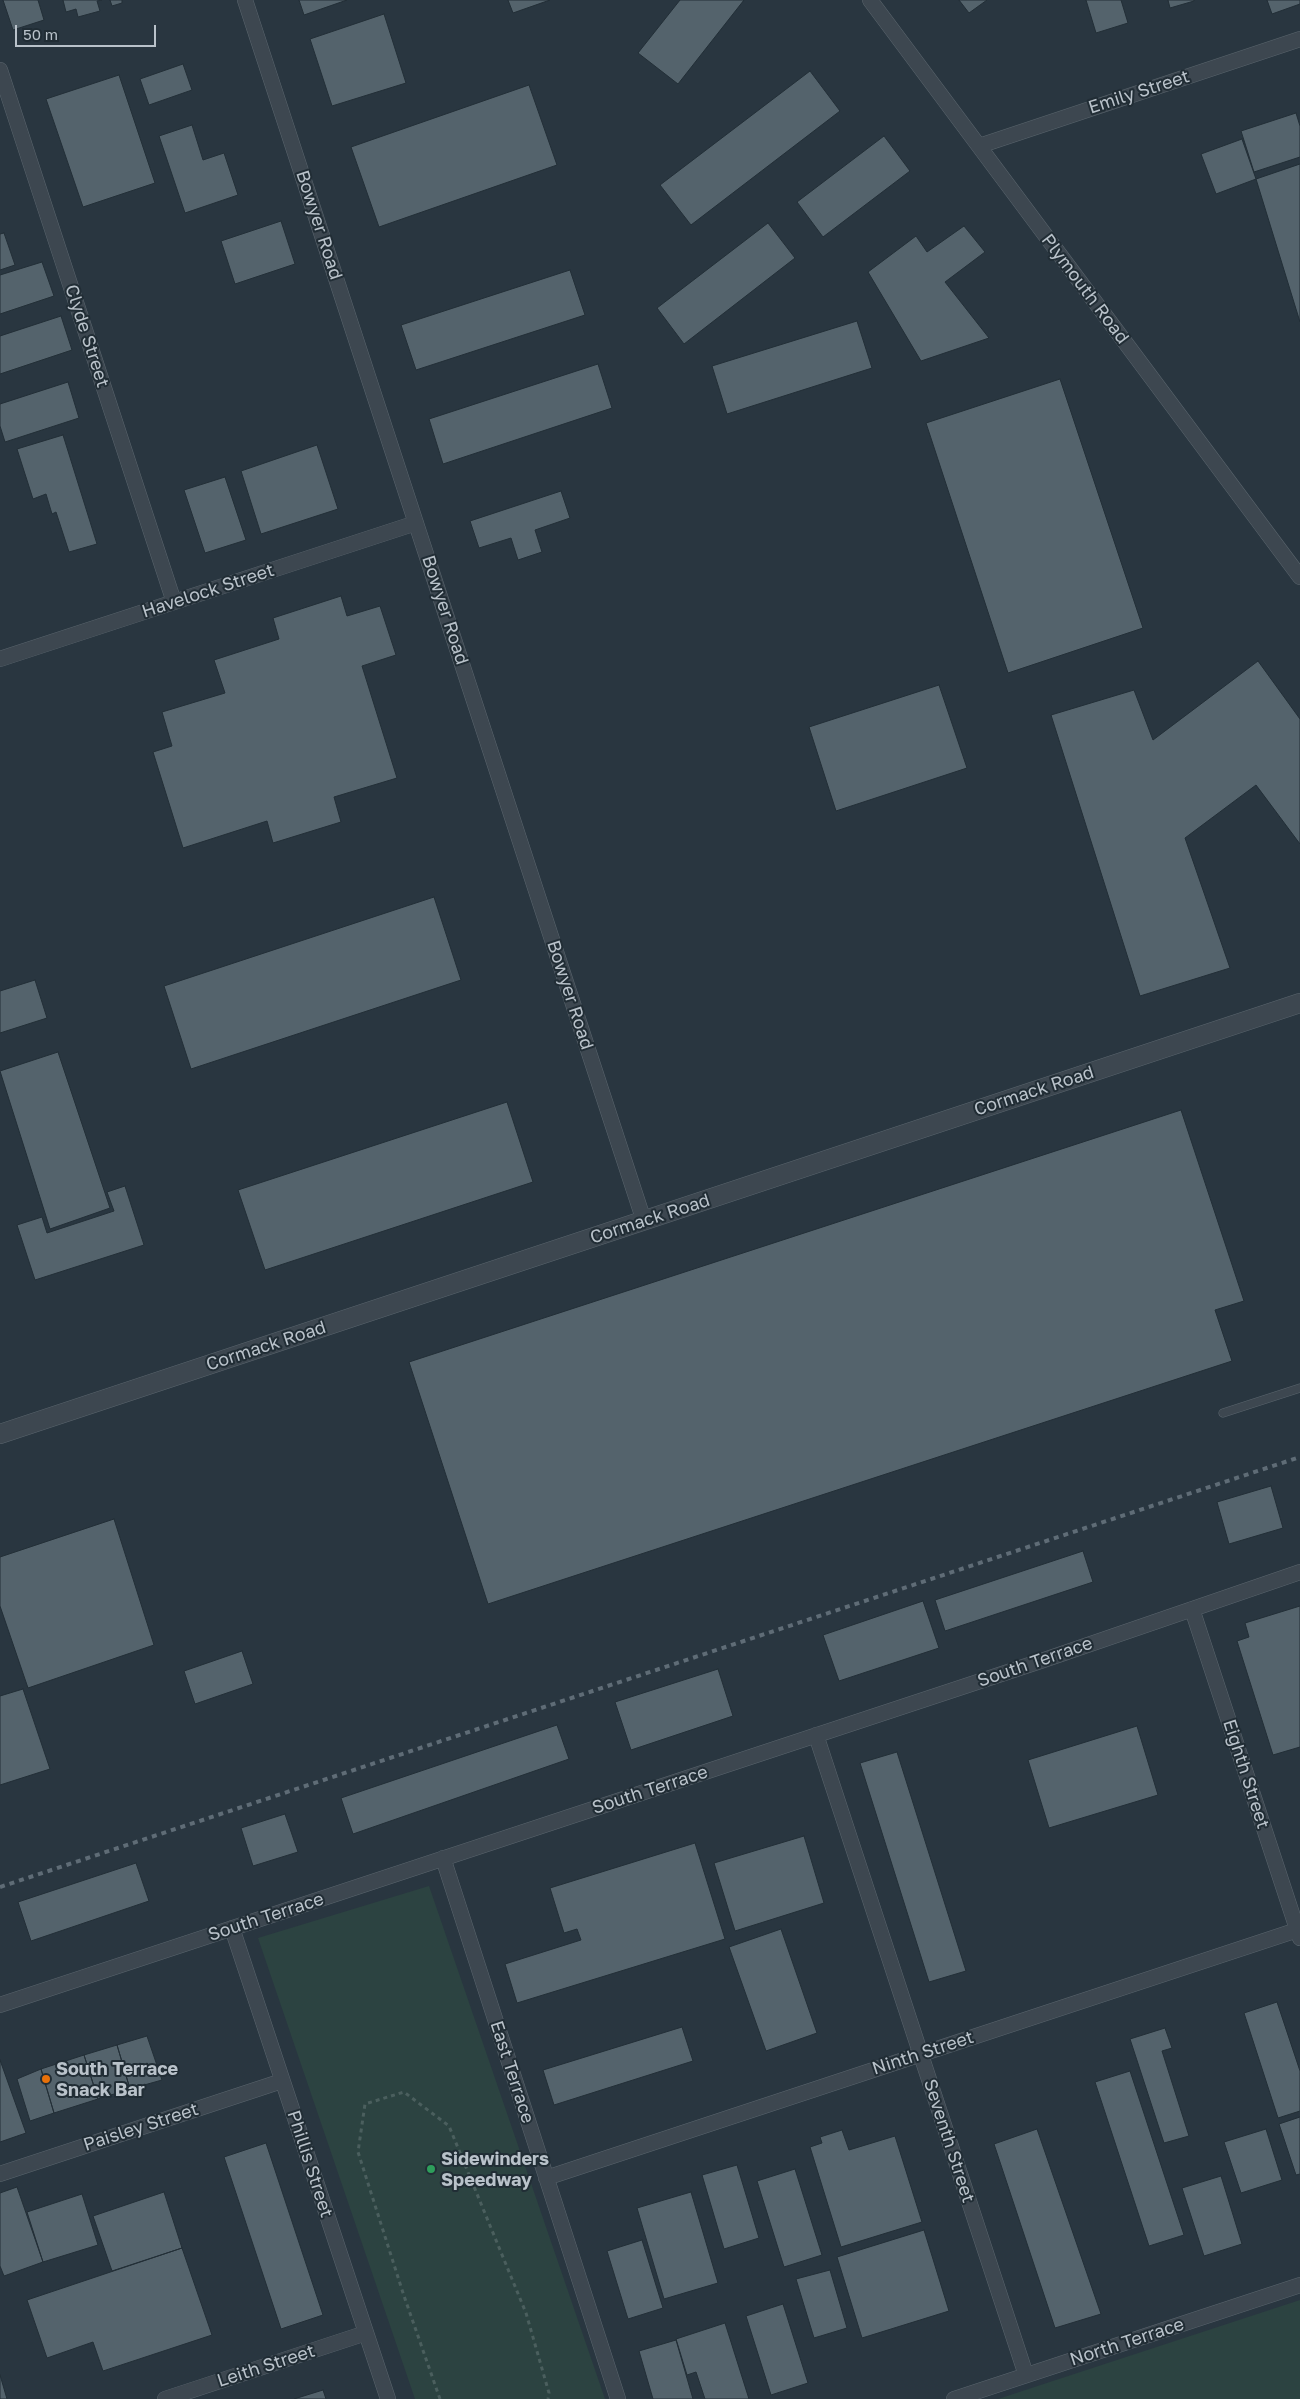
<!DOCTYPE html>
<style>
body{margin:0}
#map{position:relative;width:1300px;height:2399px;overflow:hidden;background:#293640;font-family:"Golos Text",sans-serif}
canvas{display:block}
.scale{position:absolute;left:15px;top:25px;width:141px;height:22px;box-sizing:border-box;border:2px solid #b9c2ca;border-top:0;padding-left:6px;font-size:15px;line-height:18px;white-space:nowrap;color:#b9c2ca;-webkit-text-stroke:4px #212d35;paint-order:stroke}
</style>
<div id="map">
<canvas width="1300" height="2399"></canvas>
<div class="scale">50 m</div>
</div>
<script>
const g = document.querySelector('canvas').getContext('2d');
g.lineJoin = 'round';
function fillPath(path, color) { g.fillStyle = color; g.fill(path, 'evenodd'); }
const toPath = rows => new Path2D(rows.map(r => 'M' + r).join(''));
function stroke(path, color, width, dash) { g.strokeStyle = color; g.lineWidth = width; g.lineCap = dash ? 'butt' : 'round'; g.setLineDash(dash || []); g.stroke(path); }
function label(font, color, halo, rows, align = 'center') {
  g.font = font + ' "Golos Text",sans-serif'; g.lineWidth = 4; g.setLineDash([]); g.textBaseline = 'middle'; g.strokeStyle = halo; g.fillStyle = color; for (const [text, x, y, turn = 0] of rows) {
    g.save(); g.translate(x, y); g.rotate((+turn || 0) * Math.PI / 180); g.textAlign = isNaN(turn) ? turn : align; if (halo) g.strokeText(text, 0, 0); g.fillText(text, 0, 0); g.restore();
  }
}
const green = toPath([
 [429,1886,605,2399,415,2399,258,1938],
 [1300,2300,1300,2399,998,2399]
]);
const building = toPath([
 [3,0,38,0,44,20,13,30,3,0],
 [63,0,102,0,97,1,100,11,78,17,76,9,66,12,63,0],
 [110,0,122,0,122,3,112,6,110,0],
 [299,0,347,0,304,15,299,0],
 [508,0,550,0,513,13,508,0],
 [680,0,744,0,678,84,638,53,680,0],
 [959,0,987,0,969,13,959,0],
 [1086,0,1121,0,1128,23,1096,33,1086,0],
 [1168,0,1194,0,1194,1,1170,8,1168,0],
 [1267,0,1300,0,1300,4,1272,14,1267,0],
 [384,14,406,83,332,106,310,39,384,14],
 [183,64,192,90,149,105,140,79,183,64],
 [810,71,840,111,691,225,660,185,810,71],
 [119,75,155,183,83,207,46,99,119,75],
 [529,85,557,165,379,227,351,147,529,85],
 [1296,113,1300,126,1300,157,1254,172,1241,131,1296,113],
 [192,125,203,160,224,153,238,195,185,213,159,136,192,125],
 [884,136,910,171,823,237,797,202,884,136],
 [1242,139,1256,179,1216,194,1201,154,1242,139],
 [1300,164,1300,322,1256,179,1300,164],
 [281,221,295,264,235,284,221,241,281,221],
 [768,223,795,258,684,344,657,308,768,223],
 [964,226,985,252,945,282,989,338,921,361,868,272,916,236,927,252,964,226],
 [4,233,15,265,0,270,0,234,4,233],
 [42,262,54,296,0,314,0,275,42,262],
 [570,270,585,315,416,370,401,325,570,270],
 [61,316,72,350,0,374,0,336,61,316],
 [857,321,872,368,727,414,712,366,857,321],
 [598,364,612,408,443,464,429,419,598,364],
 [1060,379,1143,628,1008,673,926,423,1060,379],
 [68,382,79,418,5,442,0,426,0,404,68,382],
 [63,435,97,544,69,552,56,512,52,514,46,494,33,499,17,449,63,435],
 [317,445,338,509,261,534,241,471,317,445],
 [225,477,246,540,205,553,184,490,225,477],
 [561,491,570,518,535,530,542,552,518,560,511,538,479,548,470,521,561,491],
 [341,596,347,616,380,606,396,655,362,666,397,778,334,797,341,822,273,843,267,821,183,848,153,752,172,746,162,712,225,693,214,660,279,639,273,618,341,596],
 [1258,661,1300,719,1300,844,1256,785,1185,838,1230,968,1140,996,1051,715,1134,690,1153,740,1258,661],
 [939,685,967,768,836,811,809,727,939,685],
 [434,897,461,980,191,1069,164,986,434,897],
 [35,980,47,1018,0,1033,0,991,35,980],
 [58,1052,110,1208,50,1229,0,1071,58,1052],
 [507,1102,533,1182,265,1270,238,1190,507,1102],
 [1181,1110,1244,1301,1215,1310,1232,1361,488,1604,409,1362,1181,1110],
 [125,1186,144,1245,35,1280,17,1225,42,1217,47,1233,114,1211,107,1192,125,1186],
 [1271,1486,1283,1528,1229,1544,1217,1502,1271,1486],
 [114,1519,154,1645,28,1688,0,1606,0,1557,114,1519],
 [1083,1551,1093,1582,945,1631,935,1600,1083,1551],
 [923,1601,939,1648,839,1681,823,1635,923,1601],
 [1300,1606,1300,1747,1273,1755,1237,1641,1249,1637,1245,1623,1300,1606],
 [242,1651,253,1684,195,1704,184,1671,242,1651],
 [718,1669,733,1716,631,1750,615,1702,718,1669],
 [23,1689,50,1769,0,1785,0,1696,23,1689],
 [557,1725,569,1759,353,1834,341,1798,557,1725],
 [1137,1726,1158,1795,1049,1828,1028,1760,1137,1726],
 [897,1752,966,1971,929,1982,860,1763,897,1752],
 [285,1814,298,1852,253,1866,241,1828,285,1814],
 [804,1836,824,1903,735,1931,714,1863,804,1836],
 [695,1843,725,1939,517,2003,505,1964,581,1940,577,1929,564,1933,550,1888,695,1843],
 [136,1863,149,1901,31,1941,18,1902,136,1863],
 [781,1929,817,2033,766,2051,729,1947,781,1929],
 [1277,2002,1300,2071,1300,2111,1278,2118,1244,2013,1277,2002],
 [682,2027,693,2061,554,2105,543,2070,682,2027],
 [1165,2028,1172,2048,1162,2051,1189,2136,1164,2143,1130,2039,1165,2028],
 [147,2036,162,2080,130,2089,117,2045,147,2036],
 [117,2045,130,2089,98,2099,84,2055,117,2045],
 [84,2055,98,2099,54,2113,41,2069,84,2055],
 [0,2060,26,2133,0,2142,0,2060],
 [41,2069,54,2113,30,2121,17,2079,41,2069],
 [1130,2071,1184,2235,1149,2246,1095,2082,1130,2071],
 [1300,2117,1300,2174,1296,2175,1279,2124,1300,2117],
 [1037,2129,1101,2314,1055,2328,994,2144,1037,2129],
 [1266,2129,1282,2180,1241,2193,1224,2142,1266,2129],
 [842,2130,849,2150,895,2136,922,2222,841,2247,810,2147,822,2143,820,2137,842,2130],
 [266,2143,323,2315,281,2329,224,2157,266,2143],
 [737,2165,759,2238,724,2249,702,2175,737,2165],
 [795,2169,822,2255,784,2267,757,2181,795,2169],
 [1221,2176,1242,2244,1204,2256,1182,2188,1221,2176],
 [17,2187,43,2262,4,2276,0,2266,0,2193,17,2187],
 [164,2192,182,2248,112,2271,93,2216,164,2192],
 [691,2192,718,2283,664,2299,637,2208,691,2192],
 [82,2194,98,2245,43,2262,27,2212,82,2194],
 [924,2230,949,2311,862,2338,837,2257,924,2230],
 [642,2240,663,2308,628,2319,607,2251,642,2240],
 [182,2248,212,2335,103,2371,93,2342,47,2358,27,2300,182,2248],
 [830,2270,847,2328,814,2338,796,2279,830,2270],
 [783,2304,808,2383,771,2395,746,2316,783,2304],
 [725,2323,749,2399,705,2399,696,2372,687,2375,676,2339,725,2323],
 [676,2340,693,2399,653,2399,639,2351,676,2340],
 [0,2375,7,2399,0,2399,0,2375],
 [323,2390,326,2399,294,2399,323,2390]
]);
const path = toPath([
 [440,2399,404,2296,358,2152,365,2104,404,2092,449,2126,526,2313,549,2393,548,2399]
]);
const service = toPath([
 [1223,1413,1300,1388]
]);
const minor = toPath([
 [245,0,644,1221],
 [870,0,1300,577],
 [0,70,174,602],
 [979,146,1300,39],
 [0,659,416,523],
 [1192,1609,1300,1938],
 [816,1735,1026,2375],
 [443,1858,618,2399],
 [232,1928,388,2399],
 [0,2005,1041,1661,1300,1572],
 [0,2174,282,2081],
 [546,2178,1300,1929],
 [165,2399,366,2333],
 [954,2399,1300,2285]
]);
const tertiary = toPath([
 [0,1434,1300,1003]
]);
const rail = toPath([
 [0,1887,1300,1457]
]);
const markers = [
 [46,2079,5,"#e8710a"],
 [431,2169,5,"#2e9e5b"]
];
const streetNames = [
 ["Emily Street",1139,92,-18],
 ["Bowyer Road",319,225,72],
 ["Plymouth Road",1085,289,53],
 ["Clyde Street",87,336,72],
 ["Havelock Street",208,591,-18],
 ["Bowyer Road",445,610,72],
 ["Bowyer Road",570,995,72],
 ["Cormack Road",1034,1091,-18],
 ["Cormack Road",650,1219,-18],
 ["Cormack Road",266,1346,-18],
 ["South Terrace",1035,1662,-19],
 ["Eighth Street",1246,1774,72],
 ["South Terrace",650,1790,-18],
 ["South Terrace",266,1917,-18],
 ["Ninth Street",923,2053,-18],
 ["East Terrace",512,2072,72],
 ["Paisley Street",141,2127,-18],
 ["Seventh Street",949,2141,72],
 ["Phillis Street",310,2164,72],
 ["North Terrace",1127,2342,-18],
 ["Leith Street",266,2366,-18]
];
const poiNames = [
 ["South Terrace",56,2069],
 ["Snack Bar",56,2090],
 ["Sidewinders",441,2159],
 ["Speedway",441,2180]
];
fillPath(green, '#2c4341');
fillPath(building, '#54636c');
stroke(building, '#232f37', 1);
stroke(service, '#5a656d', 9);
stroke(minor, '#5a656d', 16);
stroke(tertiary, '#5a656d', 20);
stroke(path, '#4b5f5e', 3, [4, 4]);
stroke(service, '#3d4750', 8);
stroke(minor, '#3d4750', 15);
stroke(tertiary, '#3d4750', 19);
stroke(rail, '#5f6c76', 4, [5, 5]);
for (const [x, y, r, color] of markers) { const dot = new Path2D(); dot.arc(x, y, r, 0, 2 * Math.PI); g.fillStyle = color; g.fill(dot); stroke(dot, '#212d35', 2); }
label('18px', '#b9c2ca', '#212d35', streetNames);
label('bold 18px', '#b9c2ca', '#212d35', poiNames, 'left');
</script>
